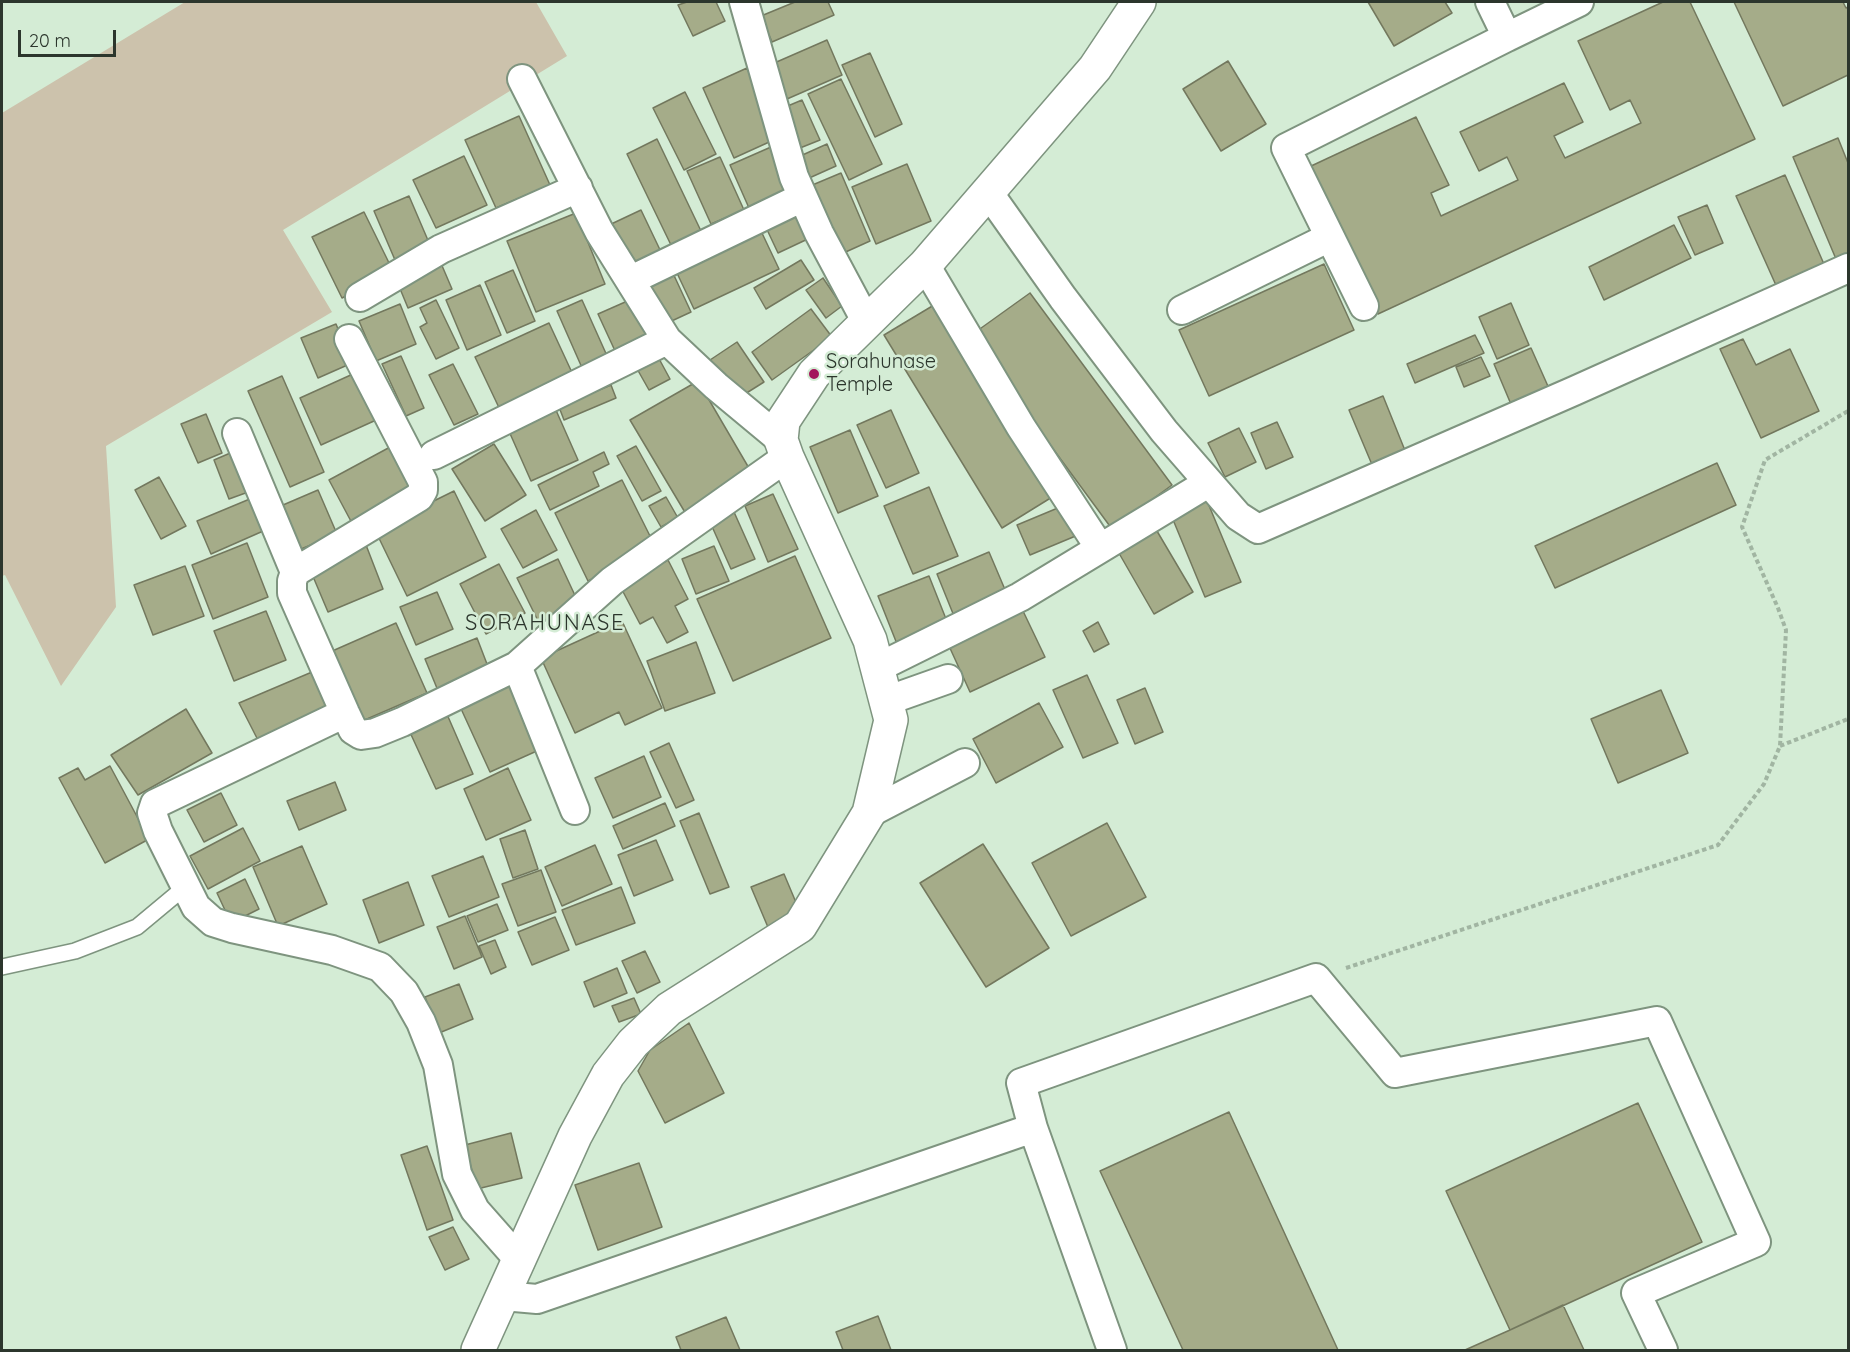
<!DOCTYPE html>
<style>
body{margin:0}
#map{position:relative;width:1850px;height:1352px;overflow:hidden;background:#d4ecd5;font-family:Quicksand,sans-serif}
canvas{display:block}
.frame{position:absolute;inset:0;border:3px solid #2c362d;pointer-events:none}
.scale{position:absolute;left:18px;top:30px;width:98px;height:27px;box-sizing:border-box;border:3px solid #2c362d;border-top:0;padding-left:8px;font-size:18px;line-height:21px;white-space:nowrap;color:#2c362d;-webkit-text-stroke:4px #d4ecd5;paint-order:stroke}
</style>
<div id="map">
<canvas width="1850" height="1352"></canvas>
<div class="frame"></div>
<div class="scale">20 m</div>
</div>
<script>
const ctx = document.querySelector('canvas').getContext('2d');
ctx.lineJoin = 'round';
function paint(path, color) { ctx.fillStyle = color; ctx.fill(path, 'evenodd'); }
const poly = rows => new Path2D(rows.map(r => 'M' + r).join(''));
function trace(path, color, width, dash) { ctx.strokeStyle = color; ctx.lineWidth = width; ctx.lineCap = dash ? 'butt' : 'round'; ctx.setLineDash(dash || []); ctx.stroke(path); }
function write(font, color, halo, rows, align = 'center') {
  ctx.font = font + ' Quicksand,sans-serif'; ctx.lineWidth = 5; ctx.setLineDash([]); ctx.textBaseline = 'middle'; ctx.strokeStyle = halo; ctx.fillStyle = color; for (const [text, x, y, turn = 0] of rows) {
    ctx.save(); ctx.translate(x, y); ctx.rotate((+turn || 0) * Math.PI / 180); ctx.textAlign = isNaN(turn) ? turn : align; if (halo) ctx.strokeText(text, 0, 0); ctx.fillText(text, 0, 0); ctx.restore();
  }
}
paint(poly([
 [185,2,536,2,567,56,283,230,332,312,106,446,116,607,61,686,5,575,2,576,2,113]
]), '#ccc2ac');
const building = poly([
 [687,2,716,2,725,21,693,36,678,5,687,2],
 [795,2,828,2,834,15,772,42,761,16,795,2],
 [1368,2,1445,2,1452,13,1394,46,1368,2],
 [1663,2,1690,2,1755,139,1378,314,1309,167,1416,117,1449,185,1431,193,1441,216,1518,180,1507,157,1479,171,1460,132,1564,83,1583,122,1554,136,1565,158,1641,123,1630,100,1610,110,1578,41,1663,2],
 [1734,2,1843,2,1846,8,1848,7,1848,75,1783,106,1734,2],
 [827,40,842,75,787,99,772,64,827,40],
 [870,53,902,124,875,137,842,65,870,53],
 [1228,61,1266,124,1221,151,1183,89,1228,61],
 [747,68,778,138,734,158,703,88,747,68],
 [841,79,882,164,849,180,808,94,841,79],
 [685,92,716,154,684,170,653,108,685,92],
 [802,100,820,140,800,148,783,108,802,100],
 [519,116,550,185,496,208,465,140,519,116],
 [1838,138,1848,163,1848,253,1836,259,1793,157,1838,138],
 [657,139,701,231,671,245,627,154,657,139],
 [827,144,836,166,807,179,798,157,827,144],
 [771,147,790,190,749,208,730,165,771,147],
 [464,156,487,205,436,228,413,180,464,156],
 [720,157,744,210,711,224,687,171,720,157],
 [907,164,931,221,876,244,852,187,907,164],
 [841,173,870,241,839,255,810,186,841,173],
 [1785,175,1827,271,1779,292,1736,196,1785,175],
 [409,196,430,245,395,260,374,211,409,196],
 [796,203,812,237,778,253,762,219,796,203],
 [1707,205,1723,243,1695,255,1678,217,1707,205],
 [641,210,662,254,628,270,607,226,641,210],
 [364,212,394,273,342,298,312,237,364,212],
 [576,213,605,284,536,312,507,241,576,213],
 [1674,225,1691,258,1604,300,1589,267,1674,225],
 [761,231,779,269,694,309,676,271,761,231],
 [801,260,814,280,766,309,754,288,801,260],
 [440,261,452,289,408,308,396,279,440,261],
 [1324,264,1354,330,1209,396,1179,330,1324,264],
 [671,269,691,312,663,325,643,282,671,269],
 [513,270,535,321,507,333,485,282,513,270],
 [823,278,842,306,826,318,806,290,823,278],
 [480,285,501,335,467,350,446,300,480,285],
 [1030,293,1172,485,1112,529,970,336,1030,293],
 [632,299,650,337,616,353,598,314,632,299],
 [436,300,459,348,436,359,420,327,427,323,420,308,436,300],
 [582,300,608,358,583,370,557,311,582,300],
 [939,302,1057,494,1002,528,884,335,939,302],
 [1511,303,1529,345,1497,359,1479,317,1511,303],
 [400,304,416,344,376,361,359,321,400,304],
 [811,309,832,337,772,380,752,352,811,309],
 [549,323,575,379,502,414,475,357,549,323],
 [336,324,352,363,318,378,301,338,336,324],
 [1475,335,1484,353,1415,383,1407,364,1475,335],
 [1743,339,1756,365,1790,349,1819,411,1761,438,1720,349,1743,339],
 [737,342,764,382,737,399,710,360,737,342],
 [1531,348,1551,393,1513,409,1494,364,1531,348],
 [657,355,670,379,649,390,636,367,657,355],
 [401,356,424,408,406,416,382,364,401,356],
 [1481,357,1490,376,1464,387,1456,367,1481,357],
 [453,364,478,414,454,425,429,375,453,364],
 [364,369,385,416,321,445,300,398,364,369],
 [282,376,324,472,290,487,248,391,282,376],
 [698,381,753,475,686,514,630,420,698,381],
 [611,385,616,398,564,420,559,407,611,385],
 [1383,396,1406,453,1373,467,1349,410,1383,396],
 [555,408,578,460,531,481,508,429,555,408],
 [891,410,919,473,886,488,857,425,891,410],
 [206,414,222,453,198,463,181,424,206,414],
 [1277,422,1293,457,1266,469,1251,433,1277,422],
 [1239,428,1256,462,1225,477,1208,443,1239,428],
 [850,430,878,496,838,513,810,447,850,430],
 [494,444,526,495,485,521,452,469,494,444],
 [392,446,416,491,353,525,329,480,392,446],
 [636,446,661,491,642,501,617,456,636,446],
 [235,451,251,491,229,499,214,460,235,451],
 [604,452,609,464,593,472,599,486,550,510,538,485,604,452],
 [1717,463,1736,505,1555,588,1535,546,1717,463],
 [159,477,186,526,161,539,135,490,159,477],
 [622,480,656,548,588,581,555,513,622,480],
 [929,487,958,556,913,574,884,506,929,487],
 [318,490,337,534,294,552,276,508,318,490],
 [454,491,486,557,407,596,375,530,454,491],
 [773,494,798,549,768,562,745,506,773,494],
 [257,496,270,528,211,554,197,521,257,496],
 [1205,496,1241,582,1205,597,1169,510,1205,496],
 [666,497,678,518,661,527,649,506,666,497],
 [1065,505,1078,535,1030,555,1017,525,1065,505],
 [536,510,557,550,523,568,501,529,536,510],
 [734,512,755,559,731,569,710,522,734,512],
 [1154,526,1193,592,1154,614,1116,548,1154,526],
 [247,543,268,597,213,619,192,565,247,543],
 [366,545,383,589,328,612,309,567,366,545],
 [714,546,729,581,696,594,682,559,714,546],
 [989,552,1009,599,956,621,937,574,989,552],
 [795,556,831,638,733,681,697,599,795,556],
 [558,559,579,604,539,623,517,578,558,559],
 [668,560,688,599,675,606,688,632,667,643,653,617,640,624,620,586,668,560],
 [499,564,525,613,486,634,460,584,499,564],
 [185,566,204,616,153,635,134,585,185,566],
 [929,576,950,629,899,649,878,596,929,576],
 [437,592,453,629,416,645,400,607,437,592],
 [266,611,286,660,234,681,214,631,266,611],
 [1023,611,1045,657,970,692,949,646,1023,611],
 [622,621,662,708,625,725,619,712,575,733,541,658,622,621],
 [1098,622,1109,644,1094,652,1083,631,1098,622],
 [396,623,427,693,360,722,330,652,396,623],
 [477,638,492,677,441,698,425,659,477,638],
 [696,642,715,693,665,711,647,661,696,642],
 [312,672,332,716,262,748,239,703,312,672],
 [1087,675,1118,743,1083,758,1053,690,1087,675],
 [507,677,539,750,490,772,457,700,507,677],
 [1145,688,1163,732,1135,744,1117,700,1145,688],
 [1661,690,1688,753,1618,783,1591,719,1661,690],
 [1039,703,1063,747,996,783,973,739,1039,703],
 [186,709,212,753,138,795,111,755,186,709],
 [446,712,473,774,436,789,408,728,446,712],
 [669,743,694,800,676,808,650,752,669,743],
 [644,756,661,797,613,818,595,778,644,756],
 [110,766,149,839,105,863,59,778,78,768,85,780,110,766],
 [508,768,531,820,486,840,464,789,508,768],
 [335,782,346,810,299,830,287,801,335,782],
 [221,793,237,825,204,842,187,810,221,793],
 [665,803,675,826,623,849,613,826,665,803],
 [699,813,729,887,710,894,680,821,699,813],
 [1107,823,1146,897,1071,936,1032,863,1107,823],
 [243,828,260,861,208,889,190,856,243,828],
 [525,830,538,869,513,878,500,839,525,830],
 [656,840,673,880,634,896,618,855,656,840],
 [983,844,1049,948,986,987,920,883,983,844],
 [595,845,612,884,562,906,545,867,595,845],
 [302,846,327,904,278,926,253,867,302,846],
 [483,856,499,897,449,917,432,876,483,856],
 [541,870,556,912,518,926,502,884,541,870],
 [784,874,803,919,770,932,751,887,784,874],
 [245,879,259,909,231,923,217,893,245,879],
 [408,882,424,925,379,943,363,900,408,882],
 [621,887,635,923,576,945,562,910,621,887],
 [497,904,508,930,478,942,467,916,497,904],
 [465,916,482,957,454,969,437,927,465,916],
 [555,917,569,950,532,965,518,932,555,917],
 [495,940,506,967,491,974,479,946,495,940],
 [645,951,660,982,637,993,622,961,645,951],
 [617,968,627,993,594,1007,584,982,617,968],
 [459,984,473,1019,439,1033,425,997,459,984],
 [634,998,641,1014,619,1022,612,1006,634,998],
 [689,1023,724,1093,665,1123,638,1071,650,1050,689,1023],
 [1638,1103,1702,1242,1510,1330,1446,1191,1638,1103],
 [1229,1112,1338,1350,1183,1350,1100,1171,1229,1112],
 [511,1133,522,1178,477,1189,465,1145,511,1133],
 [427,1146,453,1220,427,1230,401,1155,427,1146],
 [639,1163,662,1227,598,1250,575,1185,639,1163],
 [453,1227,469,1259,445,1270,429,1237,453,1227],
 [1563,1305,1584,1350,1465,1350,1510,1330,1563,1305],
 [878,1316,891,1350,843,1350,836,1332,878,1316],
 [726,1317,740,1350,681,1350,676,1337,726,1317]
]);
paint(building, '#a5ac89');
trace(building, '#73785e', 1.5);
const lane = poly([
 [2,967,75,951,137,927,185,887]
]);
const street = poly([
 [744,2,794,177,819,233,866,321],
 [1507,37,1579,2],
 [522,79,599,231,667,340,716,386,781,440],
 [988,192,1063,298,1164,431,1238,516,1258,529,1574,391,1848,268],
 [925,265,1021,427,1100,548],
 [631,280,803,197],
 [360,297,441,249,578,188],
 [1364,306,1286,148,1507,37,1490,2],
 [1182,310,1330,237],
 [349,339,423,482,423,490,419,497,295,572,292,581,292,593,345,713,353,730,361,735,375,733,402,722,517,666,612,581,787,457],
 [237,433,295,572],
 [434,455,667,340],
 [517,666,575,810],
 [877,668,1020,597,1208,483],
 [886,701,948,679],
 [345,713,155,804,152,813,158,831,196,907,213,922,232,928,332,950,380,967,404,992,421,1022,438,1065,457,1174,475,1210,520,1261],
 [869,813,965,763],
 [503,1296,537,1299,1033,1128],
 [1112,1350,1033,1128,1021,1083,1316,978,1395,1073,1657,1021,1756,1242,1636,1293,1663,1350]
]);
const secondary = poly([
 [478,1350,575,1136,608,1075,633,1043,669,1009,800,926,869,813,891,720,870,640,787,457,781,440,783,421,814,374,925,265,1095,68,1139,2]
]);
trace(lane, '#7e947f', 18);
trace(street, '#7e947f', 32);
trace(secondary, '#7e947f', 36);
trace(poly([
 [1780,746,1848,719],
 [1346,968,1718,845,1764,784,1780,746,1786,630,1778,608,1742,527,1765,460,1848,411]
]), '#a1b5a2', 4, [4.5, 3]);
trace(lane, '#fff', 15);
trace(street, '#fff', 28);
trace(secondary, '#fff', 33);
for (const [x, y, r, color] of [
 [814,374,6,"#a3155b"]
]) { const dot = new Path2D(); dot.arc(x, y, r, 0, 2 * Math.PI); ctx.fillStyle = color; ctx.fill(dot); trace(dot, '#d4ecd5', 2); }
write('20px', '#2c362d', '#d4ecd5', [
 ["Sorahunase",826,362],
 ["Temple",826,385]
], 'left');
ctx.letterSpacing = '1.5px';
write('22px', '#2c362d', '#d4ecd5', [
 ["SORAHUNASE",545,623]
]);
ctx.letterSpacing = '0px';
</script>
